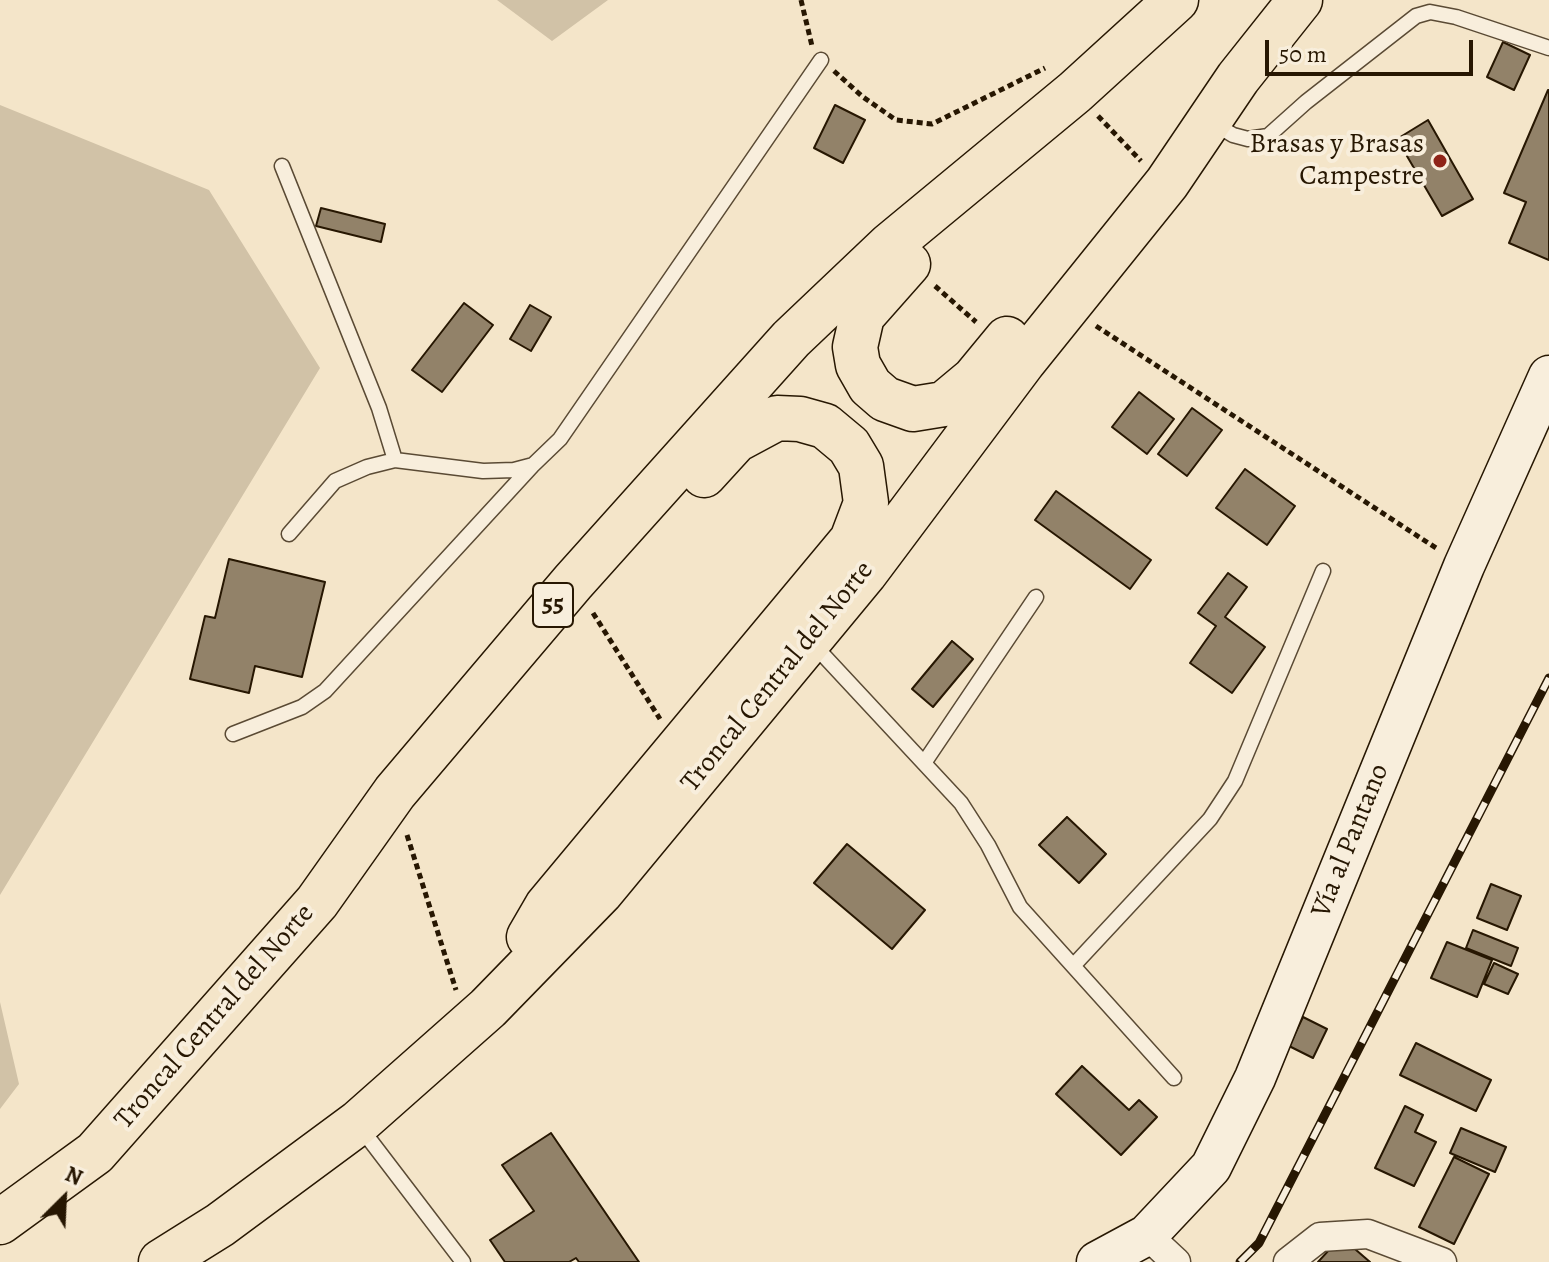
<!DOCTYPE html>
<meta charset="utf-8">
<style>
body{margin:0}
#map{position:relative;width:1549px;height:1262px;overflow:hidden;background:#f4e5c9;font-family:Alegreya,serif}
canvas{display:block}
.north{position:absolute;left:24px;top:1158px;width:80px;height:80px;-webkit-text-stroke:6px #f8eedc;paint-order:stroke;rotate:24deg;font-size:22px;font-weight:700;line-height:32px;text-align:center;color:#271702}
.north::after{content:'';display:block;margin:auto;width:28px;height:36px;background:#271702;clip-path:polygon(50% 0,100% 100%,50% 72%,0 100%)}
.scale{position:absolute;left:1265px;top:40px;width:208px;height:36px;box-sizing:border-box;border:4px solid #271702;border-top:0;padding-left:10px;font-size:24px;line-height:28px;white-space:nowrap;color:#271702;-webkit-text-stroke:6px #f8eedc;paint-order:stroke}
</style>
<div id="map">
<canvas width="1549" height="1262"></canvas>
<div class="north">N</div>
<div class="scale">50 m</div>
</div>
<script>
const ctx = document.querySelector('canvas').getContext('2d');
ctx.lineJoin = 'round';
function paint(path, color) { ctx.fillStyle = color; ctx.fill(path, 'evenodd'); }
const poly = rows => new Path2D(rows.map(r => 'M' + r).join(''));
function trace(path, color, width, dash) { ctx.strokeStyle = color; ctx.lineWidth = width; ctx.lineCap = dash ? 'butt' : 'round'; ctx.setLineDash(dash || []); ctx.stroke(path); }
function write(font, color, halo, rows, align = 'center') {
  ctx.font = font + ' Alegreya,serif'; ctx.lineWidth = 8; ctx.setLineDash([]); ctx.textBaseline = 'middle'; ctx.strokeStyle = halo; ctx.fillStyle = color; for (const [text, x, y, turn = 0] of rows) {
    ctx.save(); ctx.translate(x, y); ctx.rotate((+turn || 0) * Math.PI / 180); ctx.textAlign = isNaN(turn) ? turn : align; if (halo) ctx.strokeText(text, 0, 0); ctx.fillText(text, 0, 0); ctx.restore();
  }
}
paint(poly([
 [497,0,608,0,552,41],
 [0,105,209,190,320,368,0,895],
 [0,1002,19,1084,0,1109]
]), '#d1c2a7');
const building = poly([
 [1503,42,1530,55,1514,90,1487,77,1503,42],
 [1548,90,1549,90,1549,260,1509,243,1526,202,1504,193,1548,90],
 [835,105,865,120,843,163,814,148,835,105],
 [1428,120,1473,199,1442,216,1397,139,1428,120],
 [321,208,385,224,381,242,316,226,321,208],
 [464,303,493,325,442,392,412,370,464,303],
 [530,305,551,317,531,351,510,339,530,305],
 [1139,392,1174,419,1147,454,1112,427,1139,392],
 [1192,408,1222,430,1187,476,1158,454,1192,408],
 [1245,469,1295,506,1267,545,1216,508,1245,469],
 [1056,491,1151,560,1130,589,1035,520,1056,491],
 [229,559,325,582,302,677,255,666,249,693,190,679,205,616,215,618,229,559],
 [1228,573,1247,587,1225,617,1265,647,1232,693,1190,663,1216,626,1198,613,1228,573],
 [952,641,973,659,933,707,912,689,952,641],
 [1067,817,1106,854,1079,883,1039,845,1067,817],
 [847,844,925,910,892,949,814,883,847,844],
 [1491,884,1521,896,1507,930,1477,918,1491,884],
 [1473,930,1518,948,1511,966,1466,948,1473,930],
 [1447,942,1492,960,1477,997,1431,978,1447,942],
 [1494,963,1518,974,1508,994,1484,984,1494,963],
 [1303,1017,1327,1029,1313,1058,1289,1046,1303,1017],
 [1416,1043,1491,1080,1476,1111,1400,1075,1416,1043],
 [1082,1066,1129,1110,1139,1100,1157,1117,1121,1155,1056,1094,1082,1066],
 [1405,1106,1423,1115,1415,1132,1436,1142,1414,1186,1375,1168,1405,1106],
 [1461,1128,1506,1147,1495,1172,1450,1153,1461,1128],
 [551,1133,639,1262,579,1262,576,1258,569,1262,505,1262,490,1240,534,1211,502,1165,551,1133],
 [1454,1157,1489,1174,1454,1244,1419,1227,1454,1157],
 [1341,1237,1370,1262,1318,1262,1341,1237]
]);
paint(building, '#928269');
trace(building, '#271702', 2);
const service = poly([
 [1213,123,1233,135,1248,139,1268,136,1306,102,1416,16,1430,12,1456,17,1549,48],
 [282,166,379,408,395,460],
 [289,534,335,481,367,467,395,460,483,471,514,470,533,465,560,439,821,60],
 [813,644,961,803,988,845,1020,907,1174,1078],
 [233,734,302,707,325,691,532,466],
 [924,763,1036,597],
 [1073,966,1210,819,1235,781,1323,571],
 [360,1127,463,1262]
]);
const minor = poly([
 [1147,1235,1176,1262],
 [1288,1262,1320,1237,1368,1234,1442,1262]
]);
const secondary = poly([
 [1097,1262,1147,1235,1211,1167,1255,1078,1464,566,1549,376]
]);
const trunk = poly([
 [908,264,862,316,855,347,858,365,870,386,885,399,913,409,944,404,974,379,1007,339],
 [529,937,547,906,852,540,866,503,861,466,849,446,825,426,800,419,777,418,736,440,704,475],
 [0,1222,95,1153,317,902,395,792,573,582,791,339,890,245,1075,92,1176,0],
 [161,1262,220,1225,358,1123,488,1008,601,892,865,573,1023,362,1167,183,1238,78,1300,0]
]);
trace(service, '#5a4a34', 17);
trace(minor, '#5a4a34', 31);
trace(secondary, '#271702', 43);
trace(trunk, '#271702', 47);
trace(poly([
 [801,0,812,46],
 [834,71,863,97,896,120,932,124,1045,68],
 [1098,116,1141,161],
 [935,286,976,322],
 [1096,326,1436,548],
 [593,613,660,719],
 [407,835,456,990]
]), '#271702', 5, [6, 4]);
trace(service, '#f8eedc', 14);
trace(minor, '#f8eedc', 28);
trace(secondary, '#f8eedc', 40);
trace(trunk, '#f4e5c9', 44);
const rail = poly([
 [1240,1262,1259,1243,1549,678]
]);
trace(rail, '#271702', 9);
trace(rail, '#f8eedc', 6, [18]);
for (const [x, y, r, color] of [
 [1440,161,8,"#8f2418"]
]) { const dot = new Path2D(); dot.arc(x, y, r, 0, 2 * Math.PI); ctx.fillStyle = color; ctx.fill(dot); trace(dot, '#f8eedc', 3); }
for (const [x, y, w] of [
 [553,605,40]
]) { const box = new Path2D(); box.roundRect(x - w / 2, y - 22, w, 44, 6); ctx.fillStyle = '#f8eedc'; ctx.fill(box); trace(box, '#271702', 2); }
write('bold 26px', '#271702', null, [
 ["55",553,605]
]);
write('28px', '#271702', '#f8eedc', [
 ["Brasas y Brasas",1424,145],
 ["Campestre",1424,177]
], 'right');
write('28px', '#271702', '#f8eedc', [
 ["Troncal Central del Norte",778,677,-51],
 ["Vía al Pantano",1351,841,-68],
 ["Troncal Central del Norte",215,1017,-49]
]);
</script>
